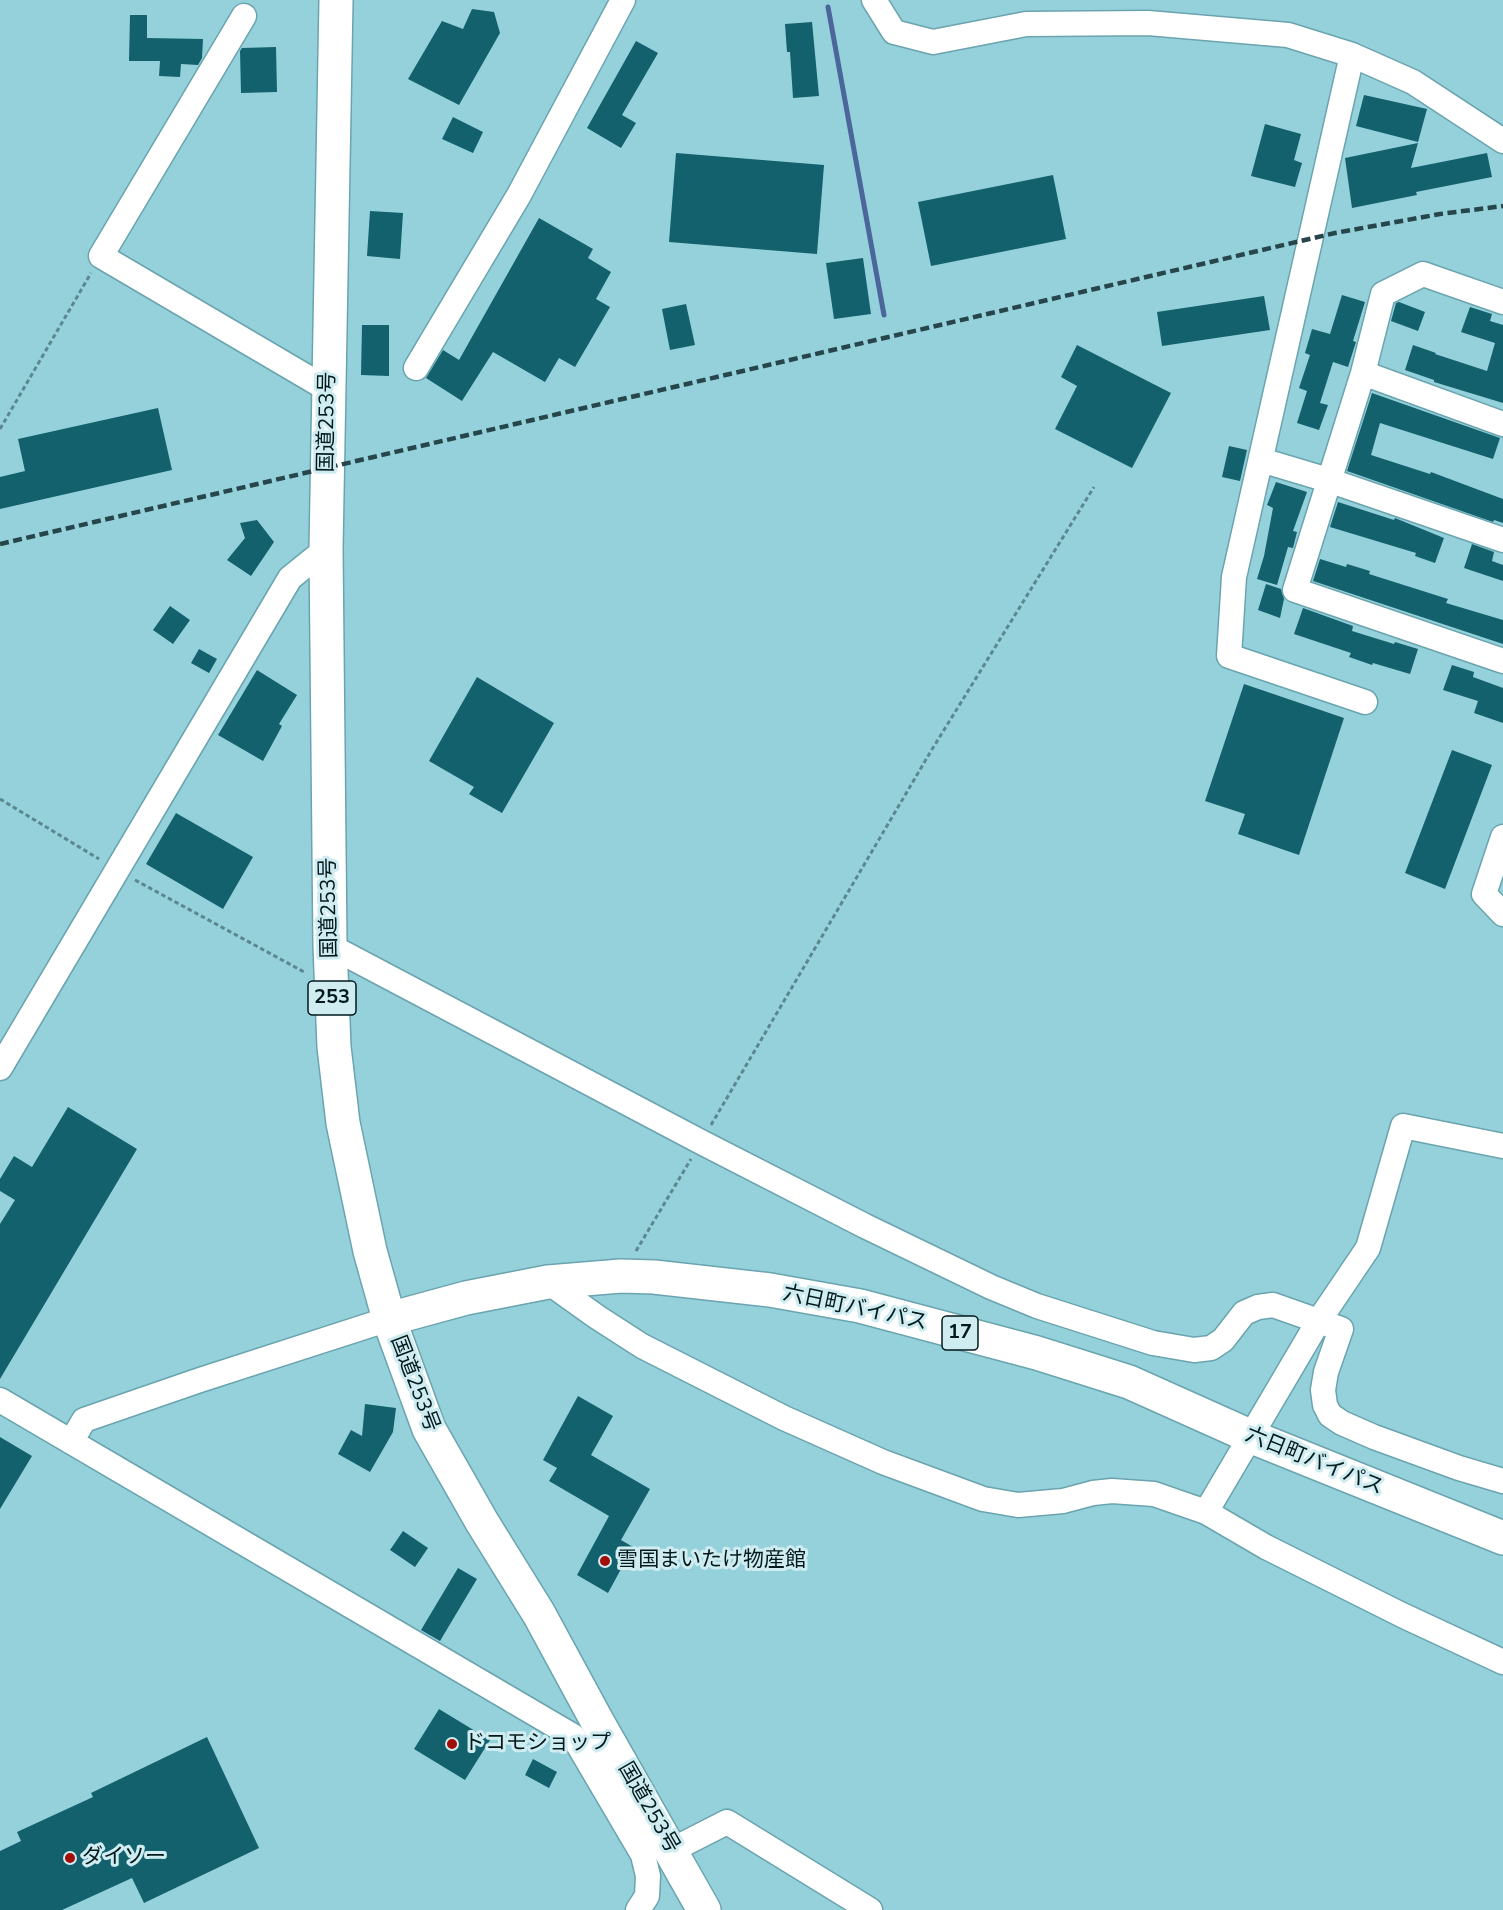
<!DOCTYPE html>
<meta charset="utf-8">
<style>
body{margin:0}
canvas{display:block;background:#95d1db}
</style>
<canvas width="1503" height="1910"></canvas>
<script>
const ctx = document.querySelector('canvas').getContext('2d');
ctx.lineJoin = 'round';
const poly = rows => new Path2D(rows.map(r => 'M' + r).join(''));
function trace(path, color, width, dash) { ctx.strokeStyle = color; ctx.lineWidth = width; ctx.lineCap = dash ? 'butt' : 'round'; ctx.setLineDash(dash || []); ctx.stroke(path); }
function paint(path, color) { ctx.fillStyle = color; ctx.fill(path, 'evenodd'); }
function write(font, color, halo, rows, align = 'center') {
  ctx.font = font + ' "Nunito Sans","Noto Sans JP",sans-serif'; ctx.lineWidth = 6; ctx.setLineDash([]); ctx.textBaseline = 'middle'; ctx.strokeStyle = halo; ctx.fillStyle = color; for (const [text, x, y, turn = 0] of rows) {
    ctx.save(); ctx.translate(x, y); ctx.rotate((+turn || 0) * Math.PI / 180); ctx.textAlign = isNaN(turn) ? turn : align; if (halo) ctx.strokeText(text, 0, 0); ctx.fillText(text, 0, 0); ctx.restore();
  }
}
trace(poly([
 [828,7,884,315]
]), '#4c659b', 5);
paint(poly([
 [472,9,494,12,500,33,459,105,408,79,442,21,463,29],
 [130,15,147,15,147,38,203,39,202,58,198,65,181,64,180,77,159,76,160,61,129,61],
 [812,22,819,96,793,98,790,52,787,52,785,24],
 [636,41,658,53,622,115,636,123,621,148,587,128],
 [276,47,277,92,241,93,240,51,242,48],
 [1364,95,1427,109,1418,142,1356,126],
 [453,117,483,132,473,153,442,139],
 [1265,124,1301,134,1294,160,1302,163,1295,187,1251,176],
 [1418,143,1411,168,1487,153,1492,177,1416,192,1417,195,1352,208,1345,158],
 [676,153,824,165,817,254,669,242],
 [1053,175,1066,239,931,266,918,202],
 [370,211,403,213,400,259,367,256],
 [539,218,593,249,588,258,611,272,596,299,610,307,575,367,559,358,545,382,493,352,462,401,426,378,443,350,459,360],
 [863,258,871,314,834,319,826,263],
 [1342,295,1365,302,1353,341,1356,342,1348,367,1333,362,1320,403,1328,405,1319,430,1297,423,1307,391,1299,388,1310,355,1305,353,1312,329,1330,334],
 [1264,296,1270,330,1162,346,1157,312],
 [1399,302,1425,312,1418,331,1391,321,1396,303],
 [686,304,695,345,670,350,662,309],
 [1470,307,1492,314,1490,321,1503,325,1503,403,1434,382,1434,380,1405,370,1413,345,1436,353,1435,354,1487,371,1495,343,1461,332],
 [362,325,389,325,389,376,361,375],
 [1077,345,1171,393,1132,468,1055,429,1077,386,1061,377],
 [1372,393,1500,438,1493,459,1380,423,1371,455,1430,474,1431,472,1503,499,1503,523,1494,520,1493,522,1347,471],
 [158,408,172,470,0,509,0,477,25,471,18,439],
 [1229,446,1247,450,1240,481,1222,477],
 [1276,482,1307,492,1293,531,1297,532,1293,548,1288,547,1277,585,1257,579,1264,556,1273,508,1267,505],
 [1338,502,1394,520,1395,518,1444,538,1435,563,1415,556,1416,553,1330,527],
 [257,520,274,542,251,576,227,560,245,538,240,523],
 [1472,544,1494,552,1492,561,1503,565,1503,581,1464,568],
 [1320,559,1346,567,1347,564,1370,571,1369,574,1448,599,1446,603,1503,620,1503,644,1313,581],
 [1266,584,1281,589,1284,599,1280,618,1258,610],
 [170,606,190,620,173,644,153,630],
 [1303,608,1353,626,1352,631,1394,644,1395,642,1418,649,1410,674,1373,663,1372,665,1349,657,1351,653,1294,634],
 [199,649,217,659,209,673,191,663],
 [1452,665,1474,672,1473,677,1503,688,1503,723,1474,713,1478,701,1443,690],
 [257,670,297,695,279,724,282,726,263,761,218,735],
 [477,677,554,723,502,813,469,794,474,787,429,761],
 [1244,684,1344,718,1299,855,1238,834,1245,814,1205,801],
 [1452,750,1492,765,1445,889,1405,873],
 [176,813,253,857,223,909,146,864],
 [68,1107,137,1149,0,1379,0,1224,15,1200,0,1191,0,1179,14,1156,32,1167],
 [578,1396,613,1416,591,1455,650,1489,621,1540,633,1547,608,1593,577,1575,609,1516,549,1481,557,1468,543,1460],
 [365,1404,396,1408,393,1432,370,1472,338,1454,351,1430,362,1436],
 [0,1437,32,1456,0,1509],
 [403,1531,428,1548,415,1567,390,1550],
 [458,1568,477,1579,440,1641,421,1630],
 [439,1709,490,1740,465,1780,414,1749],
 [207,1737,259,1848,144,1903,132,1878,62,1910,0,1910,0,1851,21,1841,17,1832,93,1797,91,1793],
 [533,1759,557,1772,549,1788,525,1775]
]), '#12616c');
const minor = poly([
 [874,0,894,32,933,42,1026,24,1148,23,1288,35,1352,55,1413,82,1503,141],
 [244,16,101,256,329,390],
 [1352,55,1234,577,1229,656,1365,702],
 [416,368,519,195,623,0],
 [1363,373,1383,294,1423,274,1503,302],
 [1503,424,1363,373,1295,590,1503,661],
 [1261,460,1328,480,1503,540],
 [1503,837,1484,894,1503,914],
 [330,946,701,1142,865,1226,991,1287,1037,1306,1153,1343,1194,1350,1211,1348,1223,1340,1244,1313,1258,1307,1273,1305,1341,1329,1326,1372,1323,1390,1325,1405,1330,1415,1342,1423,1374,1437,1459,1468,1503,1481],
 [0,1068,290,578,326,549],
 [548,1282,597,1317,642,1346,784,1418,883,1462,983,1499,1018,1505,1063,1501,1093,1493,1112,1491,1154,1494,1206,1512,1266,1547,1402,1615,1503,1662],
 [0,1400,573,1736,643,1855,648,1876,647,1896,638,1910],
 [71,1442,84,1420,200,1380,389,1319],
 [1206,1512,1318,1322,1368,1248,1403,1126,1503,1146],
 [672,1850,727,1822,870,1910]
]);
const highway = poly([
 [336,0,326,549,330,946,334,1047,343,1123,370,1251,389,1319,429,1429,482,1522,539,1614,597,1721,704,1910],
 [389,1319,466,1298,548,1282,621,1276,654,1277,770,1290,860,1306,1037,1353,1129,1382,1252,1437,1503,1538]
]);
trace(minor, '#6aa4ae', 27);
trace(highway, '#6aa4ae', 36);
trace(poly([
 [0,429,91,273],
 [0,799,99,859],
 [135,880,306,973],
 [711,1125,931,751,1094,487],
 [636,1251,691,1159]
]), '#5b888f', 3, [4.5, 3]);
trace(minor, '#fff', 24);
trace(highway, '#fff', 33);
trace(poly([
 [0,544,1335,233,1440,214,1503,206]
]), '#26464b', 4.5, [9, 4.5]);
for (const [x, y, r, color] of [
 [605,1561,6,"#a30d07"],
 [452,1744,6,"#a30d07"],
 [70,1858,6,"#a30d07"]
]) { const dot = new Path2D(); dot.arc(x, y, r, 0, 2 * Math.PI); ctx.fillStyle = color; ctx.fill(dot); trace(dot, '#cfecf1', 2); }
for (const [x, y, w] of [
 [332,998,48],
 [960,1333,36]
]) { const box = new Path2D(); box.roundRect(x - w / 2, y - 17, w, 34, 4.5); ctx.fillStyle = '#cfecf1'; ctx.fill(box); trace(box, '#02191c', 1.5); }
write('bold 20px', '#02191c', null, [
 ["253",332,998],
 ["17",960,1333]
]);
write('21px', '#02191c', '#cfecf1', [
 ["国道253号",328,422,-89],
 ["国道253号",330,908,-91],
 ["六日町バイパス",855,1309,12],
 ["国道253号",414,1384,69],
 ["六日町バイパス",1314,1462,22],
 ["国道253号",648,1808,60]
]);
write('21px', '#02191c', '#cfecf1', [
 ["雪国まいたけ物産館",617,1561],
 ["ドコモショップ",464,1744],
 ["ダイソー",82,1858]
], 'left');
</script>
